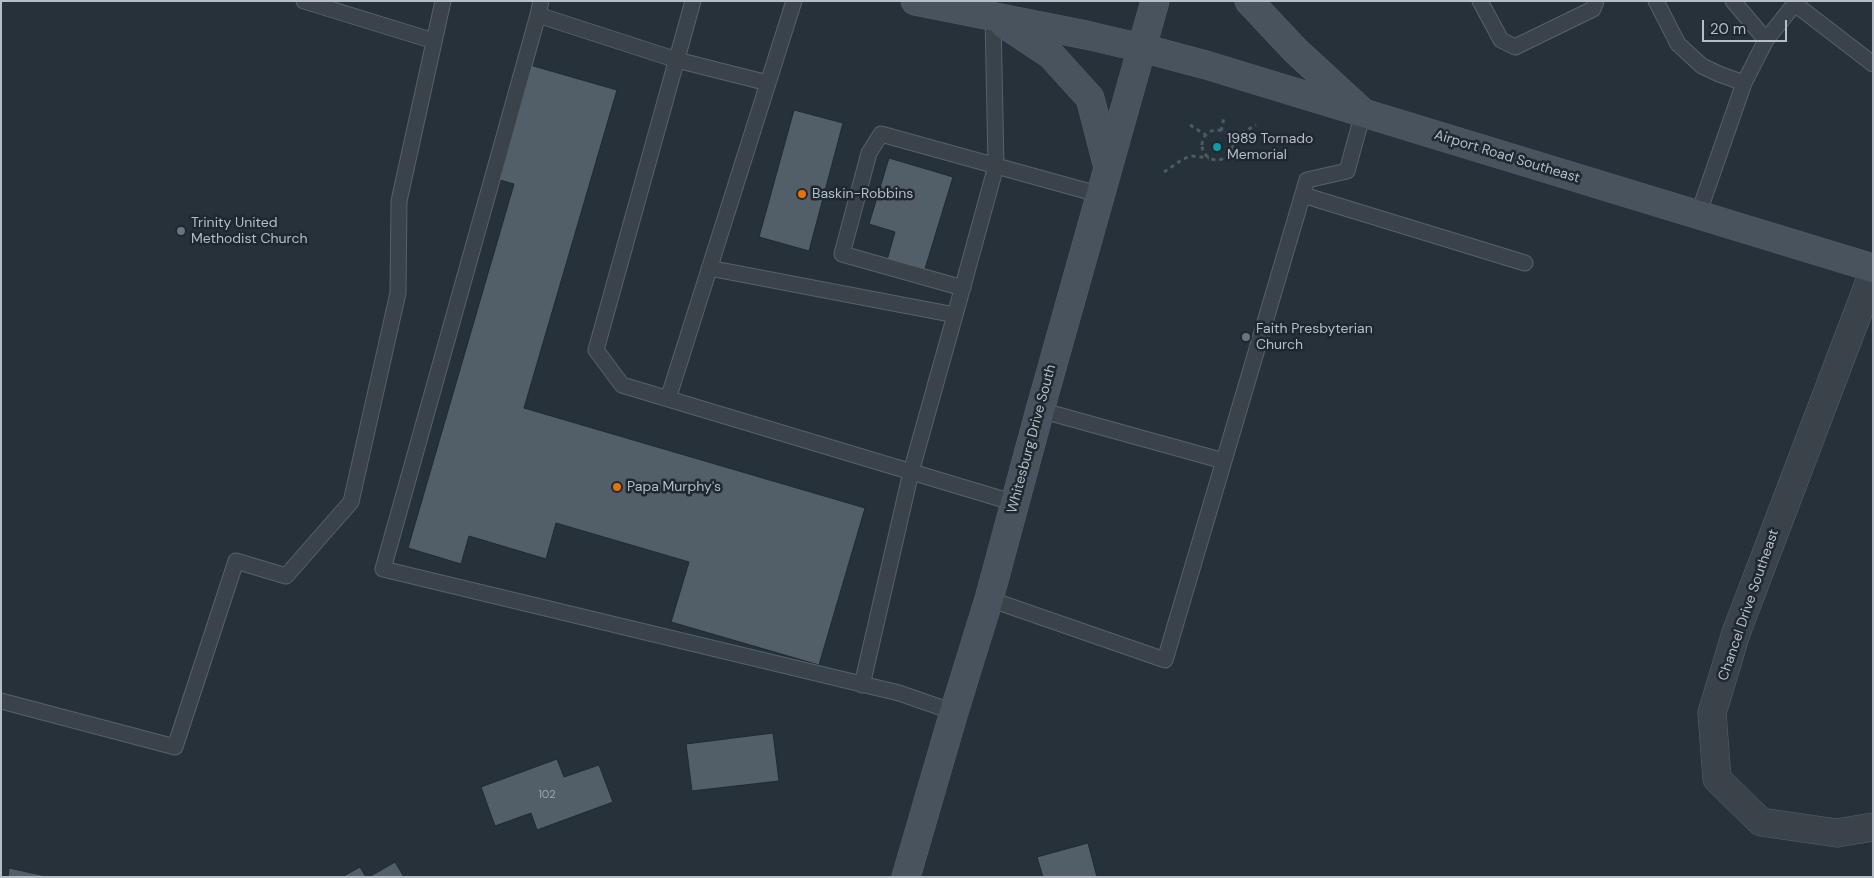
<!DOCTYPE html>
<style>
body{margin:0}
#map{position:relative;width:1874px;height:878px;overflow:hidden;background:#26313a;font-family:"DM Sans",sans-serif}
canvas{display:block}
.frame{position:absolute;inset:0;border:2px solid #b5bec6;pointer-events:none}
.scale{position:absolute;left:1702px;top:20px;width:85px;height:22px;box-sizing:border-box;border:2px solid #b5bec6;border-top:0;padding-left:6px;font-size:15px;line-height:18px;white-space:nowrap;color:#b5bec6;-webkit-text-stroke:4px #1f282f;paint-order:stroke}
</style>
<div id="map">
<canvas width="1874" height="878"></canvas>
<div class="frame"></div>
<div class="scale">20 m</div>
</div>
<script>
const ctx = document.querySelector('canvas').getContext('2d');
ctx.lineJoin = 'round';
function paint(path, color) { ctx.fillStyle = color; ctx.fill(path, 'evenodd'); }
const poly = rows => new Path2D(rows.map(r => 'M' + r).join(''));
function trace(path, color, width, dash) { ctx.strokeStyle = color; ctx.lineWidth = width; ctx.lineCap = dash ? 'butt' : 'round'; ctx.setLineDash(dash || []); ctx.stroke(path); }
function write(font, color, halo, rows, align = 'center') {
  ctx.font = font + ' "DM Sans",sans-serif'; ctx.lineWidth = 5; ctx.setLineDash([]); ctx.textBaseline = 'middle'; ctx.strokeStyle = halo; ctx.fillStyle = color; for (const [text, x, y, turn = 0] of rows) {
    ctx.save(); ctx.translate(x, y); ctx.rotate((+turn || 0) * Math.PI / 180); ctx.textAlign = isNaN(turn) ? turn : align; if (halo) ctx.strokeText(text, 0, 0); ctx.fillText(text, 0, 0); ctx.restore();
  }
}
const building = poly([
 [530,65,617,90,524,408,865,508,819,665,671,622,689,562,556,523,546,559,469,536,461,564,408,548,514,184,496,179,530,65],
 [794,110,843,123,809,251,759,237,794,110],
 [889,158,953,177,924,272,887,260,895,232,869,224,889,158],
 [773,733,779,781,692,791,686,744,773,733],
 [557,759,564,777,599,765,613,802,537,830,531,813,495,826,481,787,557,759],
 [1088,843,1097,877,1043,877,1037,857,1088,843],
 [395,862,404,877,369,877,395,862],
 [360,867,366,877,342,877,360,867],
 [9,868,46,876,45,877,1,877,1,875,8,877,9,868]
]);
paint(building, '#525e68');
trace(building, '#212a31', 1);
const lane = poly([
 [304,1,434,41],
 [541,1,538,15,383,569,899,693,954,712],
 [693,1,596,350,622,385,1015,503],
 [1480,1,1501,40,1515,47,1593,9,1596,1],
 [1656,1,1678,44,1702,66,1719,74,1744,83],
 [1733,1,1766,40],
 [1795,4,1873,64],
 [538,15,677,60,768,83],
 [1303,195,1525,263],
 [1698,215,1744,83,1766,40,1797,1],
 [709,268,955,315,911,472,862,685],
 [963,288,842,254,869,153,881,134,1101,195],
 [955,315,996,166,993,17],
 [668,399,794,1],
 [1040,410,1224,461],
 [989,599,1165,660,1307,180,1347,171,1363,113],
 [1,701,175,747,236,561,286,576,351,502,398,293,399,201,443,1]
]);
const street = poly([
 [1873,273,1736,633,1712,713,1717,779,1761,822,1837,833,1873,827]
]);
const secondary = poly([
 [915,1,1086,35,1142,48,1206,65,1873,268],
 [1249,1,1296,51,1359,109],
 [1004,24,1051,55,1090,98,1107,164],
 [906,877,954,712,989,599,1040,410,1155,1]
]);
trace(lane, '#586168', 17);
trace(street, '#586168', 29);
trace(secondary, '#586168', 29);
trace(poly([
 [1190,125,1206,135],
 '1202 145a15 15 0 1 1 30 0a15 15 0 1 1-30 0Z',
 [1221,131,1224,118],
 [1232,146,1240,134,1256,125],
 [1164,172,1183,159,1192,156,1209,158]
]), '#4a5c5b', 3, [4, 4]);
trace(lane, '#3a434a', 15);
trace(street, '#3a434a', 28);
trace(secondary, '#48535d', 28);
for (const [x, y, r, color] of [
 [1217,147,5,"#0f9aa8"],
 [802,194,5,"#e8710a"],
 [181,231,5,"#6b7280"],
 [1246,337,5,"#6b7280"],
 [617,487,5,"#e8710a"]
]) { const dot = new Path2D(); dot.arc(x, y, r, 0, 2 * Math.PI); ctx.fillStyle = color; ctx.fill(dot); trace(dot, '#1f282f', 2); }
write('11px', '#9ca6ae', null, [
 ["102",547,795]
]);
write('14px', '#b5bec6', '#1f282f', [
 ["1989 Tornado",1227,139],
 ["Memorial",1227,155],
 ["Baskin-Robbins",812,194],
 ["Trinity United",191,223],
 ["Methodist Church",191,239],
 ["Faith Presbyterian",1256,329],
 ["Church",1256,345],
 ["Papa Murphy's",627,487]
], 'left');
write('14px', '#b5bec6', '#1f282f', [
 ["Airport Road Southeast",1507,157,17],
 ["Whitesburg Drive South",1032,439,-75],
 ["Chancel Drive Southeast",1749,605,-71]
]);
</script>
